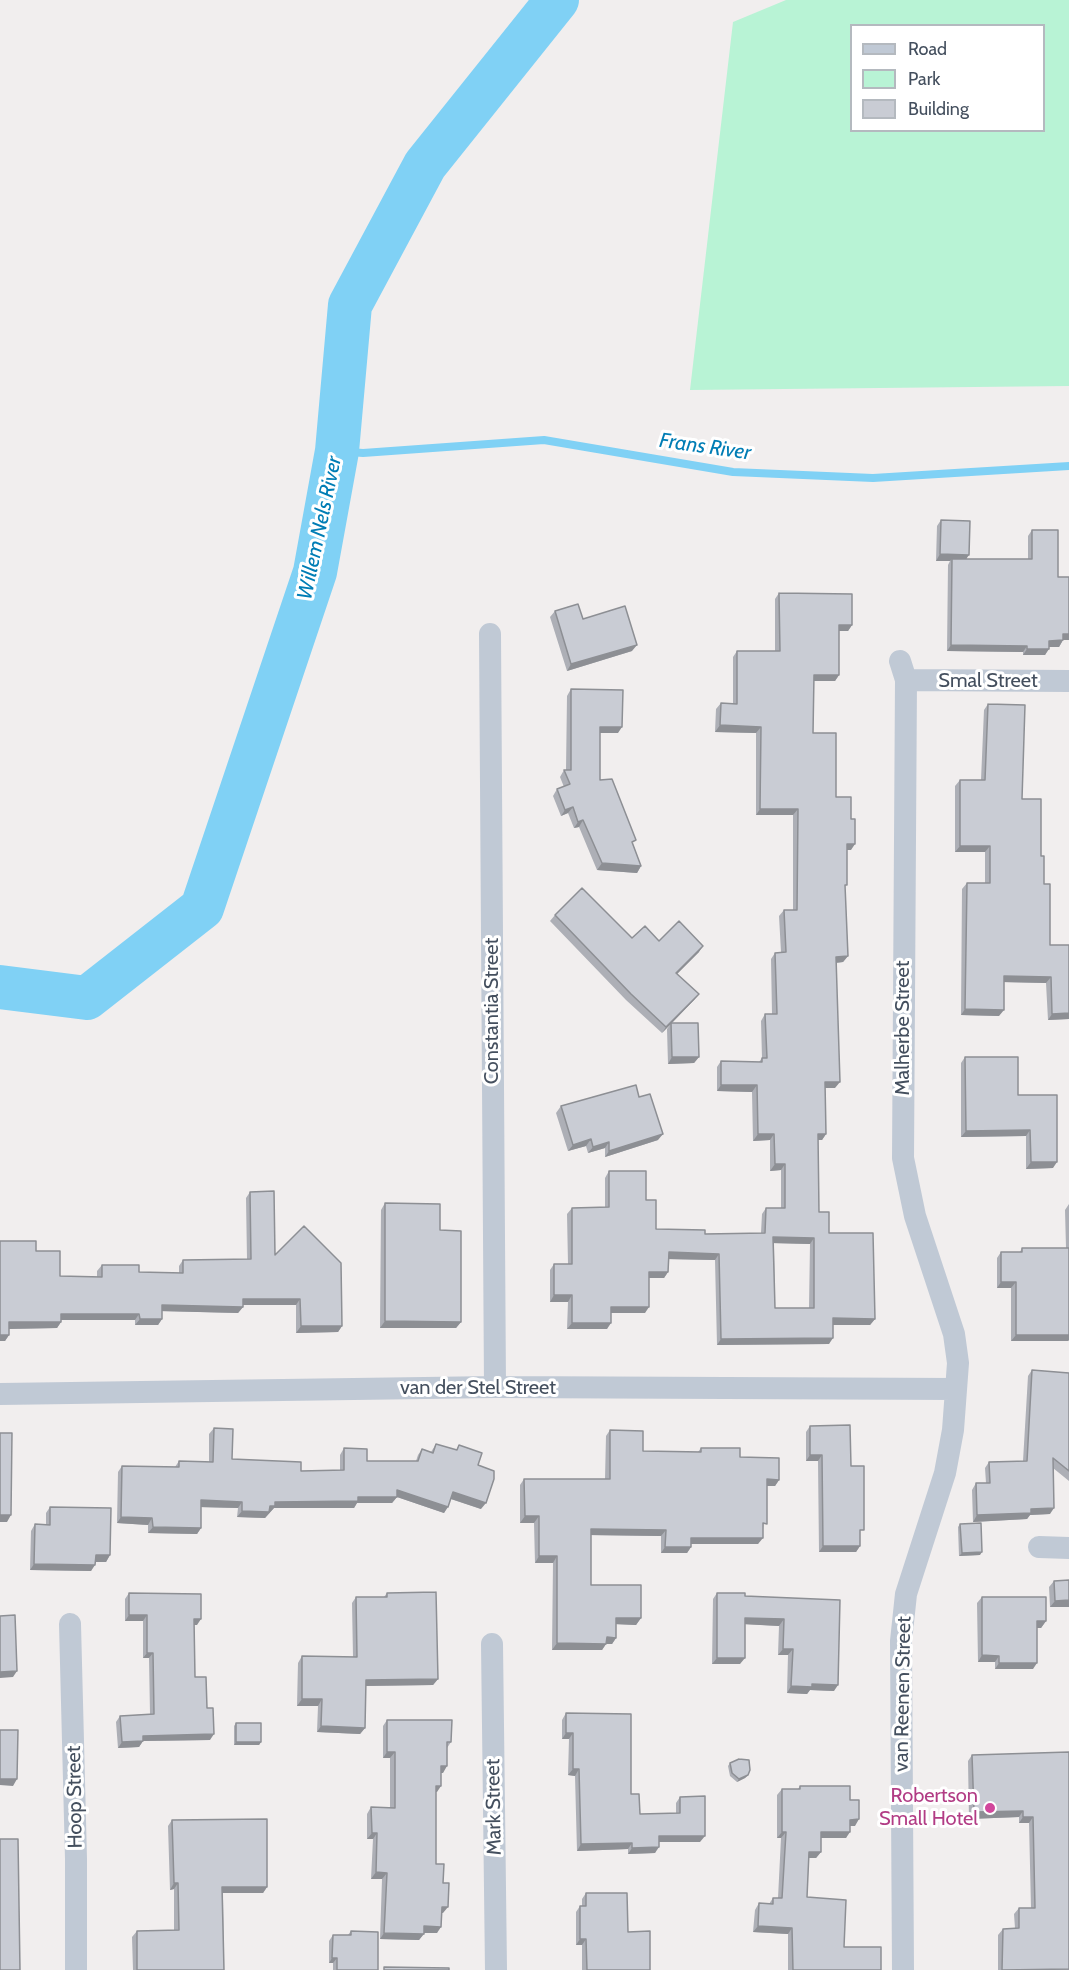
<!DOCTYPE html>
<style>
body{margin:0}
#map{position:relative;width:1069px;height:1970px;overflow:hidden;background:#f1eeee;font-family:Cabin,sans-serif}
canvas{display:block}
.legend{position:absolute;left:850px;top:24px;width:195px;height:108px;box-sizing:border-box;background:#fff;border:2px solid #b4b9bf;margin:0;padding:8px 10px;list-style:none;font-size:18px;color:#444f5e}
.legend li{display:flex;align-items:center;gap:12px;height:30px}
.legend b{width:30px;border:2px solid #b4b9bf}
</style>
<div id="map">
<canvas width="1069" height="1970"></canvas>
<ul class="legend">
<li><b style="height:8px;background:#c0c9d5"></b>Road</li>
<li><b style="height:16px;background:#b8f3d5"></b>Park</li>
<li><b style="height:16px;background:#c9ccd4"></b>Building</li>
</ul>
</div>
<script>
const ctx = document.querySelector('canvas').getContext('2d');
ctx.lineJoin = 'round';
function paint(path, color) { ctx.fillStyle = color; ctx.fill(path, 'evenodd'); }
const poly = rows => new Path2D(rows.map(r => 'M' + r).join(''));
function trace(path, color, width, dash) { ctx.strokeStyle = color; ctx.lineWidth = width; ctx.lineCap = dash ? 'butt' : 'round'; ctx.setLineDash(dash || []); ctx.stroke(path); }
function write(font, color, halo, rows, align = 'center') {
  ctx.font = font + ' Cabin,sans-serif'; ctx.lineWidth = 6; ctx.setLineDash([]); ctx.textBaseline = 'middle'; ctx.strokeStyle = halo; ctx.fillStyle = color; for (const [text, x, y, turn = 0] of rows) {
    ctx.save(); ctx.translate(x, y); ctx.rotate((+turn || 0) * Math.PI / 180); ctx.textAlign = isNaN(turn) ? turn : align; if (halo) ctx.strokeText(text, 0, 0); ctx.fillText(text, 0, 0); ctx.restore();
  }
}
paint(poly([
 [786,0,1069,0,1069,386,690,390,733,22],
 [852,26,1044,26,1044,130,852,130]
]), '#b8f3d5');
trace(poly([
 [337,451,363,453,544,440,733,472,873,478,1069,466]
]), '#80d1f5', 8);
trace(poly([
 [0,987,87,998,202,908,315,572,337,451,350,305,425,165,557,0]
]), '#80d1f5', 44);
trace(poly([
 [490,634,495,1387],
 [900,661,906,680,903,1158,915,1216,954,1334,958,1363,953,1430,945,1473,906,1594,901,1641,903,1970],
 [906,680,1069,681],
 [0,1394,495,1387,956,1389],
 [1039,1547,1069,1548],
 [70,1624,76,1859,76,1970],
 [492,1644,496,1970]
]), '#c0c9d5', 22);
paint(poly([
 [941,520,967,559,1028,559,1028,536,1032,530,1058,577,1063,640,1059,647,1049,647,1045,655,1023,655,1023,652,947,651,948,565,950,561,936,561,937,526],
 [779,593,852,625,848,631,839,631,839,675,835,681,814,681,813,733,836,797,851,850,847,850,845,888,848,956,843,962,837,963,835,1088,825,1088,826,1134,822,1140,818,1140,819,1212,829,1233,875,1319,870,1325,833,1325,829,1344,717,1345,715,1260,669,1259,668,1272,664,1278,649,1278,645,1313,611,1313,607,1329,567,1329,568,1302,550,1302,550,1270,554,1264,568,1264,567,1214,572,1208,605,1207,605,1178,609,1171,646,1200,656,1229,705,1234,761,1233,762,1214,766,1208,781,1208,781,1170,770,1171,770,1140,753,1141,752,1092,717,1091,717,1067,721,1061,759,1062,762,1058,761,1021,765,1014,772,1014,771,959,775,953,781,952,779,916,784,910,793,910,793,815,756,815,756,733,715,732,716,709,721,703,733,704,733,657,737,651,775,651,775,599],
 [774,1243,810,1244,809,1308,775,1308],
 [555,611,583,619,632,651,567,671,550,617],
 [571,689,618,733,600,733,600,780,633,844,641,866,637,873,597,870,579,827,574,828,568,813,561,816,553,796,557,789,564,787,560,777,564,770,566,770,567,696],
 [988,704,1041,856,1050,945,1069,945,1069,1019,1048,1020,1046,983,1004,982,999,1016,961,1015,962,889,967,883,985,883,985,852,955,852,955,786,960,780,981,780,984,710],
 [555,915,632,938,659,941,699,952,677,974,699,994,694,1000,672,1023,699,1057,694,1063,668,1064,667,1029,670,1025,662,1033,626,1000,550,921],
 [965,1057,1018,1095,1053,1168,1026,1169,1026,1136,961,1137,961,1063],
 [639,1097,658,1140,605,1157,605,1148,588,1153,586,1146,568,1151,556,1113,561,1106],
 [274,1191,275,1255,304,1226,341,1263,342,1326,338,1332,296,1333,296,1305,243,1305,243,1307,238,1313,162,1311,162,1319,158,1325,135,1325,135,1320,61,1320,61,1322,57,1328,9,1329,9,1335,5,1341,0,1341,0,1241,36,1241,36,1251,60,1251,60,1276,97,1277,97,1271,102,1265,139,1265,139,1272,179,1273,179,1266,183,1260,247,1259,246,1198,250,1192],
 [385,1203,440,1230,461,1322,456,1328,380,1328,381,1210],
 [1069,1204,1069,1340,1068,1341,1011,1341,1011,1288,997,1288,997,1258,1001,1252,1020,1252,1022,1248,1066,1248,1065,1210],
 [1032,1370,1069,1373,1069,1481,1053,1468,1050,1514,1030,1515,1027,1519,973,1522,972,1490,976,1483,986,1483,985,1468,989,1462,1023,1461,1028,1376],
 [810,1426,860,1536,860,1546,856,1552,819,1552,818,1461,806,1461,806,1432],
 [214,1428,232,1459,301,1471,340,1470,340,1455,344,1448,367,1461,416,1461,418,1455,422,1449,431,1452,436,1444,456,1450,459,1445,478,1465,481,1509,451,1499,444,1513,397,1497,392,1503,357,1503,354,1508,274,1508,265,1518,237,1517,238,1508,201,1507,201,1528,197,1534,148,1533,148,1525,117,1523,118,1472,122,1466,175,1467,179,1461,209,1462,209,1434],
 [610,1430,643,1451,698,1452,701,1448,740,1457,779,1480,775,1486,767,1486,763,1530,758,1544,691,1544,691,1547,687,1553,661,1553,661,1536,591,1535,591,1585,641,1618,636,1625,616,1624,616,1638,612,1644,606,1644,602,1650,552,1650,553,1563,535,1563,534,1523,520,1523,520,1485,524,1479,605,1479,606,1436],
 [50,1507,110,1555,106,1562,95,1562,91,1571,30,1570,31,1531,35,1524,46,1525,46,1513],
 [960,1524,980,1555,959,1556,958,1527],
 [1069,1580,1069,1607,1050,1607,1049,1587,1054,1581],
 [129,1593,197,1625,194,1625,195,1677,207,1708,210,1740,143,1741,139,1747,118,1748,116,1722,120,1716,150,1714,149,1658,143,1658,143,1621,125,1621,125,1599],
 [387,1593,438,1679,433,1685,366,1686,365,1728,360,1734,317,1732,318,1706,297,1706,298,1663,302,1656,353,1657,352,1603,356,1597,384,1597],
 [717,1593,745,1596,840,1600,834,1691,810,1690,807,1694,787,1693,788,1655,778,1655,779,1626,745,1624,740,1664,712,1664,713,1599],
 [982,1597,1046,1621,1041,1628,1037,1628,1033,1669,995,1669,995,1662,978,1662,977,1603],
 [566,1713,631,1794,640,1814,676,1813,676,1803,680,1797,700,1842,659,1842,655,1853,628,1854,628,1849,577,1851,575,1776,568,1775,569,1739,562,1739,562,1720],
 [387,1720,451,1742,447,1748,443,1773,441,1773,436,1792,436,1864,443,1883,443,1913,442,1913,437,1933,424,1933,419,1940,380,1939,382,1879,371,1879,373,1839,367,1839,367,1814,371,1807,390,1807,390,1758,383,1758,383,1726],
 [236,1723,261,1742,259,1745,234,1745,234,1726],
 [1069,1752,1069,1970,998,1970,998,1935,1003,1929,1015,1928,1014,1914,1019,1908,1031,1908,1029,1823,1019,1823,1019,1817,969,1819,968,1761,972,1755],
 [730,1763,748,1775,745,1778,737,1782,730,1776,728,1766],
 [800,1786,850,1800,855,1826,850,1826,846,1838,821,1838,821,1852,816,1858,809,1858,807,1897,844,1947,881,1970,788,1970,788,1934,753,1932,755,1910,759,1903,769,1904,773,1898,778,1898,781,1838,777,1838,777,1795,782,1789,798,1789],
 [172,1820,267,1887,263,1893,223,1893,224,1970,133,1970,132,1937,137,1931,174,1930,174,1889,170,1890,168,1826],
 [586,1893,628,1932,650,1970,582,1970,582,1945,576,1945,576,1912,580,1906,582,1906,582,1899],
 [351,1931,378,1970,333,1970,333,1963,329,1963,329,1941,333,1935,348,1935]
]), '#adafb6');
paint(poly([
 [940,554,969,555,964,562,952,559,950,561,936,561],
 [839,625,852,625,848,631,835,631],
 [1063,634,1069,634,1069,640,1059,640],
 [1063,640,1059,647,1045,647,1049,641],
 [637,645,632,651,567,671,571,664],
 [951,645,1027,646,1023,652,947,651],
 [1027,649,1049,649,1045,655,1023,655],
 [814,675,839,675,835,681,810,681],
 [720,725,761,727,756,733,715,732],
 [600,727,622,727,618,733,595,733],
 [573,807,568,813,561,816,565,810],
 [760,809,798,809,793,815,756,815],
 [583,820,579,827,574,828,578,822],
 [847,844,855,844,851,850,843,850],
 [960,846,990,846,985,852,955,852],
 [602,863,641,866,637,873,597,870],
 [703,946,699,952,672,979,676,973],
 [848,956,843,962,832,963,836,957],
 [1004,976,1051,977,1046,983,1000,982],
 [699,994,694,1000,662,1033,666,1027],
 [965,1009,1004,1010,999,1016,961,1015],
 [1069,1013,1069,1019,1048,1020,1052,1014],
 [672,1057,699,1057,694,1063,668,1064],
 [825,1082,840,1082,835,1088,821,1088],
 [721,1085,757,1085,752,1092,717,1091],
 [1030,1130,1026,1136,961,1137,966,1131],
 [663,1134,658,1140,605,1157,609,1151],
 [758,1134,774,1134,770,1140,753,1141],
 [818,1134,826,1134,822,1140,814,1140],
 [591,1139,586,1146,568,1151,573,1145],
 [609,1142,605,1148,588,1153,593,1147],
 [1031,1162,1057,1162,1053,1168,1026,1169],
 [775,1164,785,1164,781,1170,770,1171],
 [773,1237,814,1238,810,1244,769,1243],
 [669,1252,719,1254,715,1260,664,1259],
 [649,1272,668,1272,664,1278,645,1278],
 [1001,1282,1016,1282,1011,1288,997,1288],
 [554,1295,572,1295,568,1302,550,1302],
 [243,1299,300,1299,296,1305,238,1305],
 [162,1305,243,1307,238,1313,157,1311],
 [611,1307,649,1307,645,1313,607,1313],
 [61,1314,139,1314,135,1320,57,1320],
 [833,1318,875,1319,870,1325,829,1325],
 [140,1319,162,1319,158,1325,135,1325],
 [385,1321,461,1322,456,1328,380,1328],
 [9,1322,61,1322,57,1328,5,1329],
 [572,1323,611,1323,607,1329,567,1329],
 [301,1326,342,1326,338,1332,296,1333],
 [0,1335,9,1335,5,1341,0,1341],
 [1016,1335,1069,1335,1069,1340,1068,1341,1011,1341],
 [833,1338,829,1344,717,1345,721,1339],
 [810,1455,822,1455,818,1461,806,1461],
 [767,1479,779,1480,775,1486,763,1486],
 [397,1490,448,1507,444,1513,397,1497,392,1503,357,1503,354,1508,274,1508,265,1518,237,1517,242,1511,270,1506,275,1502,358,1497],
 [453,1492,486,1503,481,1509,448,1498],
 [201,1500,242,1502,238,1508,197,1507],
 [1054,1508,1050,1514,1030,1515,1027,1519,973,1522,977,1515,1031,1509],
 [0,1515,11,1515,7,1522,0,1522],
 [525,1516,539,1516,534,1523,520,1523],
 [121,1517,152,1518,148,1525,117,1523],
 [153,1527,201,1528,197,1534,148,1533],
 [591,1529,666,1530,661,1536,586,1535],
 [691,1538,763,1538,758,1544,687,1544],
 [823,1546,860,1546,856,1552,819,1552],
 [665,1547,691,1547,687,1553,661,1553],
 [982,1552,980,1555,959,1556,962,1553],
 [96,1555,110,1555,106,1562,91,1562],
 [539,1556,557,1556,553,1563,535,1563],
 [34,1564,95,1565,91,1571,30,1570],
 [1069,1600,1069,1607,1050,1607,1055,1601],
 [129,1615,147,1615,143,1621,125,1621],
 [616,1618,641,1618,636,1625,612,1624],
 [745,1618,784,1619,779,1626,741,1624],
 [194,1619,201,1619,197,1625,190,1625],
 [1037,1621,1046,1621,1041,1628,1032,1628],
 [607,1637,616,1638,612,1644,606,1644,602,1650,552,1650,557,1643],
 [783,1649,793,1649,788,1655,778,1655],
 [147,1653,153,1653,149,1658,143,1658],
 [982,1655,999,1656,995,1662,978,1662],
 [717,1658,745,1658,740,1664,712,1664],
 [999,1663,1037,1663,1033,1669,995,1669],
 [17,1671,13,1677,0,1678,0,1672],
 [438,1679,433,1685,362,1686,366,1680],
 [812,1684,838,1685,834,1691,810,1690,807,1694,787,1693,791,1686],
 [302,1699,322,1699,318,1706,297,1706],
 [321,1726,365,1728,360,1734,317,1732],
 [566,1733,573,1733,569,1739,562,1739],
 [214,1734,210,1740,143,1741,139,1747,118,1748,122,1742,143,1736],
 [236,1742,261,1742,259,1745,234,1745],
 [387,1752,395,1752,390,1758,383,1758],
 [441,1766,447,1766,443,1773,437,1773],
 [573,1769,579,1769,575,1776,568,1775],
 [748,1775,745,1778,737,1782,739,1779],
 [0,1779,17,1779,13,1786,0,1785],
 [436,1786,441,1786,437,1792,432,1792],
 [1023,1811,1019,1817,969,1819,974,1812],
 [1023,1817,1033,1817,1029,1823,1019,1823],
 [859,1819,855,1826,846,1826,850,1820],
 [782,1832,786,1832,781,1838,777,1838],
 [821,1832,850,1832,846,1838,816,1838],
 [372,1833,377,1833,373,1839,367,1839],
 [659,1836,705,1836,700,1842,654,1842],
 [632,1843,628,1849,577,1851,581,1844],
 [659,1847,655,1853,628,1854,632,1848],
 [809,1852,821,1852,816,1858,805,1858],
 [376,1872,387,1873,382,1879,371,1879],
 [174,1883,178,1883,174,1889,170,1890],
 [222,1887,267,1887,263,1893,218,1893],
 [442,1907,448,1907,443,1913,438,1913],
 [424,1926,441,1927,437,1933,419,1933],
 [758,1926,792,1928,788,1934,753,1932],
 [384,1933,424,1934,419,1940,380,1939],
 [580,1939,586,1939,582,1945,576,1945],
 [332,1958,337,1958,333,1963,329,1963]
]), '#8d8f94');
const building = poly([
 [941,520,970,521,969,555,940,554,941,520],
 [1032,530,1058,530,1058,577,1069,577,1069,634,1063,634,1063,640,1049,641,1049,649,1027,649,1027,646,951,645,952,559,1032,559,1032,530],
 [779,593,852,594,852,625,839,625,839,675,814,675,813,733,836,733,836,797,851,797,851,819,855,819,855,844,847,844,847,885,845,885,848,956,836,957,840,1082,825,1082,826,1134,818,1134,819,1212,829,1212,829,1233,873,1233,875,1319,833,1318,833,1338,721,1339,719,1254,669,1252,668,1272,649,1272,649,1307,611,1307,611,1323,572,1323,572,1295,554,1295,554,1264,572,1264,572,1208,609,1207,609,1171,646,1171,646,1200,656,1200,656,1229,705,1230,705,1234,765,1233,766,1208,785,1208,785,1164,775,1164,774,1134,758,1134,757,1085,721,1085,721,1061,762,1062,762,1058,767,1058,765,1014,777,1014,775,953,786,952,784,910,797,910,798,809,760,809,761,727,720,725,721,703,737,704,737,651,780,651,779,593],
 [773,1237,814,1238,814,1308,775,1308,773,1237],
 [578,604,583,619,625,606,637,645,571,664,555,611,578,604],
 [571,689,623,690,622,727,600,727,600,780,612,779,636,840,632,842,641,866,602,863,583,820,578,822,573,807,565,810,557,789,570,784,564,770,571,770,571,689],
 [988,704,1025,705,1022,799,1041,799,1041,856,1044,856,1044,884,1050,884,1050,945,1069,945,1069,1013,1052,1014,1051,977,1004,976,1004,1010,965,1009,967,883,990,883,990,846,960,846,960,780,985,780,988,704],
 [582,888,632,938,645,926,659,941,679,921,703,946,676,973,699,994,666,1027,631,994,555,915,582,888],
 [671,1023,698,1023,699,1057,672,1057,671,1023],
 [965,1057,1018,1057,1018,1095,1057,1095,1057,1162,1031,1162,1030,1130,966,1131,965,1057],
 [636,1085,639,1097,650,1094,663,1134,609,1151,609,1142,593,1147,591,1139,573,1145,561,1106,636,1085],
 [274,1191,275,1255,304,1226,341,1263,342,1326,301,1326,300,1299,243,1299,243,1307,162,1305,162,1319,140,1319,139,1314,61,1314,61,1322,9,1322,9,1335,0,1335,0,1241,36,1241,36,1251,60,1251,60,1276,102,1277,102,1265,139,1265,139,1272,183,1273,183,1260,251,1259,250,1192,274,1191],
 [385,1203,440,1204,440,1230,461,1231,461,1322,385,1321,385,1203],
 [1022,1248,1069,1248,1069,1335,1016,1335,1016,1282,1001,1282,1001,1252,1022,1252,1022,1248],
 [1032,1370,1069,1373,1069,1471,1053,1458,1054,1508,1031,1509,1031,1513,977,1515,976,1483,990,1483,989,1462,1027,1461,1032,1370],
 [850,1425,851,1466,864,1466,864,1530,860,1530,860,1546,823,1546,822,1455,810,1455,810,1426,850,1425],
 [214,1428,233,1429,232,1459,301,1462,301,1471,344,1470,344,1448,367,1449,367,1461,418,1461,422,1449,433,1453,436,1444,457,1450,459,1445,482,1453,478,1465,494,1471,494,1479,486,1503,453,1492,448,1507,397,1490,397,1497,358,1497,358,1501,275,1502,275,1506,270,1506,269,1512,242,1511,242,1502,201,1500,201,1528,153,1527,152,1518,121,1517,122,1466,179,1467,179,1461,213,1462,214,1428],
 [610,1430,643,1431,643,1451,701,1452,701,1448,740,1448,740,1457,779,1458,779,1480,767,1479,767,1524,763,1523,763,1538,691,1538,691,1547,665,1547,666,1530,591,1529,591,1585,641,1585,641,1618,616,1618,616,1638,607,1637,606,1644,557,1643,557,1556,539,1556,539,1516,525,1516,524,1479,610,1479,610,1430],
 [0,1433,12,1433,11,1515,0,1515,0,1433],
 [50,1507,111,1508,110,1555,96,1555,95,1565,34,1564,35,1524,50,1525,50,1507],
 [981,1523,982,1552,962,1553,960,1524,981,1523],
 [1069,1580,1069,1600,1055,1601,1054,1581,1069,1580],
 [436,1592,438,1679,366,1680,365,1728,321,1726,322,1699,302,1699,302,1656,357,1657,356,1597,387,1597,387,1593,436,1592],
 [129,1593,201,1594,201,1619,194,1619,195,1677,206,1677,207,1708,213,1708,214,1734,143,1736,143,1741,122,1742,120,1716,154,1714,153,1653,147,1653,147,1615,129,1615,129,1593],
 [717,1593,745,1593,745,1596,840,1600,838,1685,812,1684,812,1687,791,1686,793,1649,783,1649,784,1619,745,1618,745,1658,717,1658,717,1593],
 [982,1597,1046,1597,1046,1621,1037,1621,1037,1663,999,1663,999,1656,982,1655,982,1597],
 [15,1615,17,1671,0,1672,0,1616,15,1615],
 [566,1713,631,1714,631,1794,639,1794,640,1814,680,1813,680,1797,705,1796,705,1836,659,1836,659,1847,632,1848,632,1843,581,1844,579,1769,573,1769,573,1733,566,1733,566,1713],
 [387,1720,452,1720,451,1742,447,1742,447,1766,441,1766,441,1786,436,1786,436,1864,444,1864,443,1883,449,1883,448,1907,442,1907,441,1927,424,1926,424,1934,384,1933,387,1873,376,1872,377,1833,372,1833,371,1807,395,1808,395,1752,387,1752,387,1720],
 [236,1723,261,1723,261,1742,236,1742,236,1723],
 [0,1730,18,1730,17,1779,0,1779,0,1730],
 [1069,1752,1069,1969,1002,1970,1003,1929,1019,1928,1019,1908,1035,1908,1033,1817,1023,1817,1023,1811,974,1812,972,1755,1069,1752],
 [739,1759,749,1760,750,1770,748,1775,739,1779,732,1773,730,1763,739,1759],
 [800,1786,850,1786,850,1800,859,1800,859,1819,850,1820,850,1832,821,1832,821,1852,809,1852,807,1897,846,1900,844,1947,881,1947,881,1970,793,1970,792,1928,758,1926,759,1903,773,1904,773,1898,782,1898,786,1832,782,1832,782,1789,800,1789,800,1786],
 [267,1819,267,1887,222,1887,224,1970,137,1970,137,1931,179,1930,178,1883,174,1883,172,1820,267,1819],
 [0,1839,18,1839,20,1970,0,1970,0,1839],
 [586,1893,627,1893,628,1932,650,1931,650,1970,587,1970,586,1939,580,1939,580,1906,586,1906,586,1893],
 [351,1931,378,1932,378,1970,337,1970,337,1958,332,1958,333,1935,351,1935,351,1931],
 [384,1967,449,1968,449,1970,384,1970,384,1967]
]);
paint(building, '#c9ccd4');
trace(building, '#8d8f94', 1.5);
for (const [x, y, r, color] of [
 [990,1808,6,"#d1479c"]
]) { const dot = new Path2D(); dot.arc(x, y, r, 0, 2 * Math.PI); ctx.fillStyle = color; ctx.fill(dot); trace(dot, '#fff', 2); }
write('20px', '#444f5e', '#fff', [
 ["Smal Street",988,681],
 ["Constantia Street",492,1011,-90],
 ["Malherbe Street",903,1028,-90],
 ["van der Stel Street",478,1388],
 ["van Reenen Street",903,1694,-89],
 ["Hoop Street",75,1797,-91],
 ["Mark Street",494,1807,-91]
]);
write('20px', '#b23c85', '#fff', [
 ["Robertson",978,1796],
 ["Small Hotel",978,1819]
], 'right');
write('italic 21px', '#007db5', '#fff', [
 ["Frans River",705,447,8],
 ["Willem Nels River",320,528,-78]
]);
</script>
